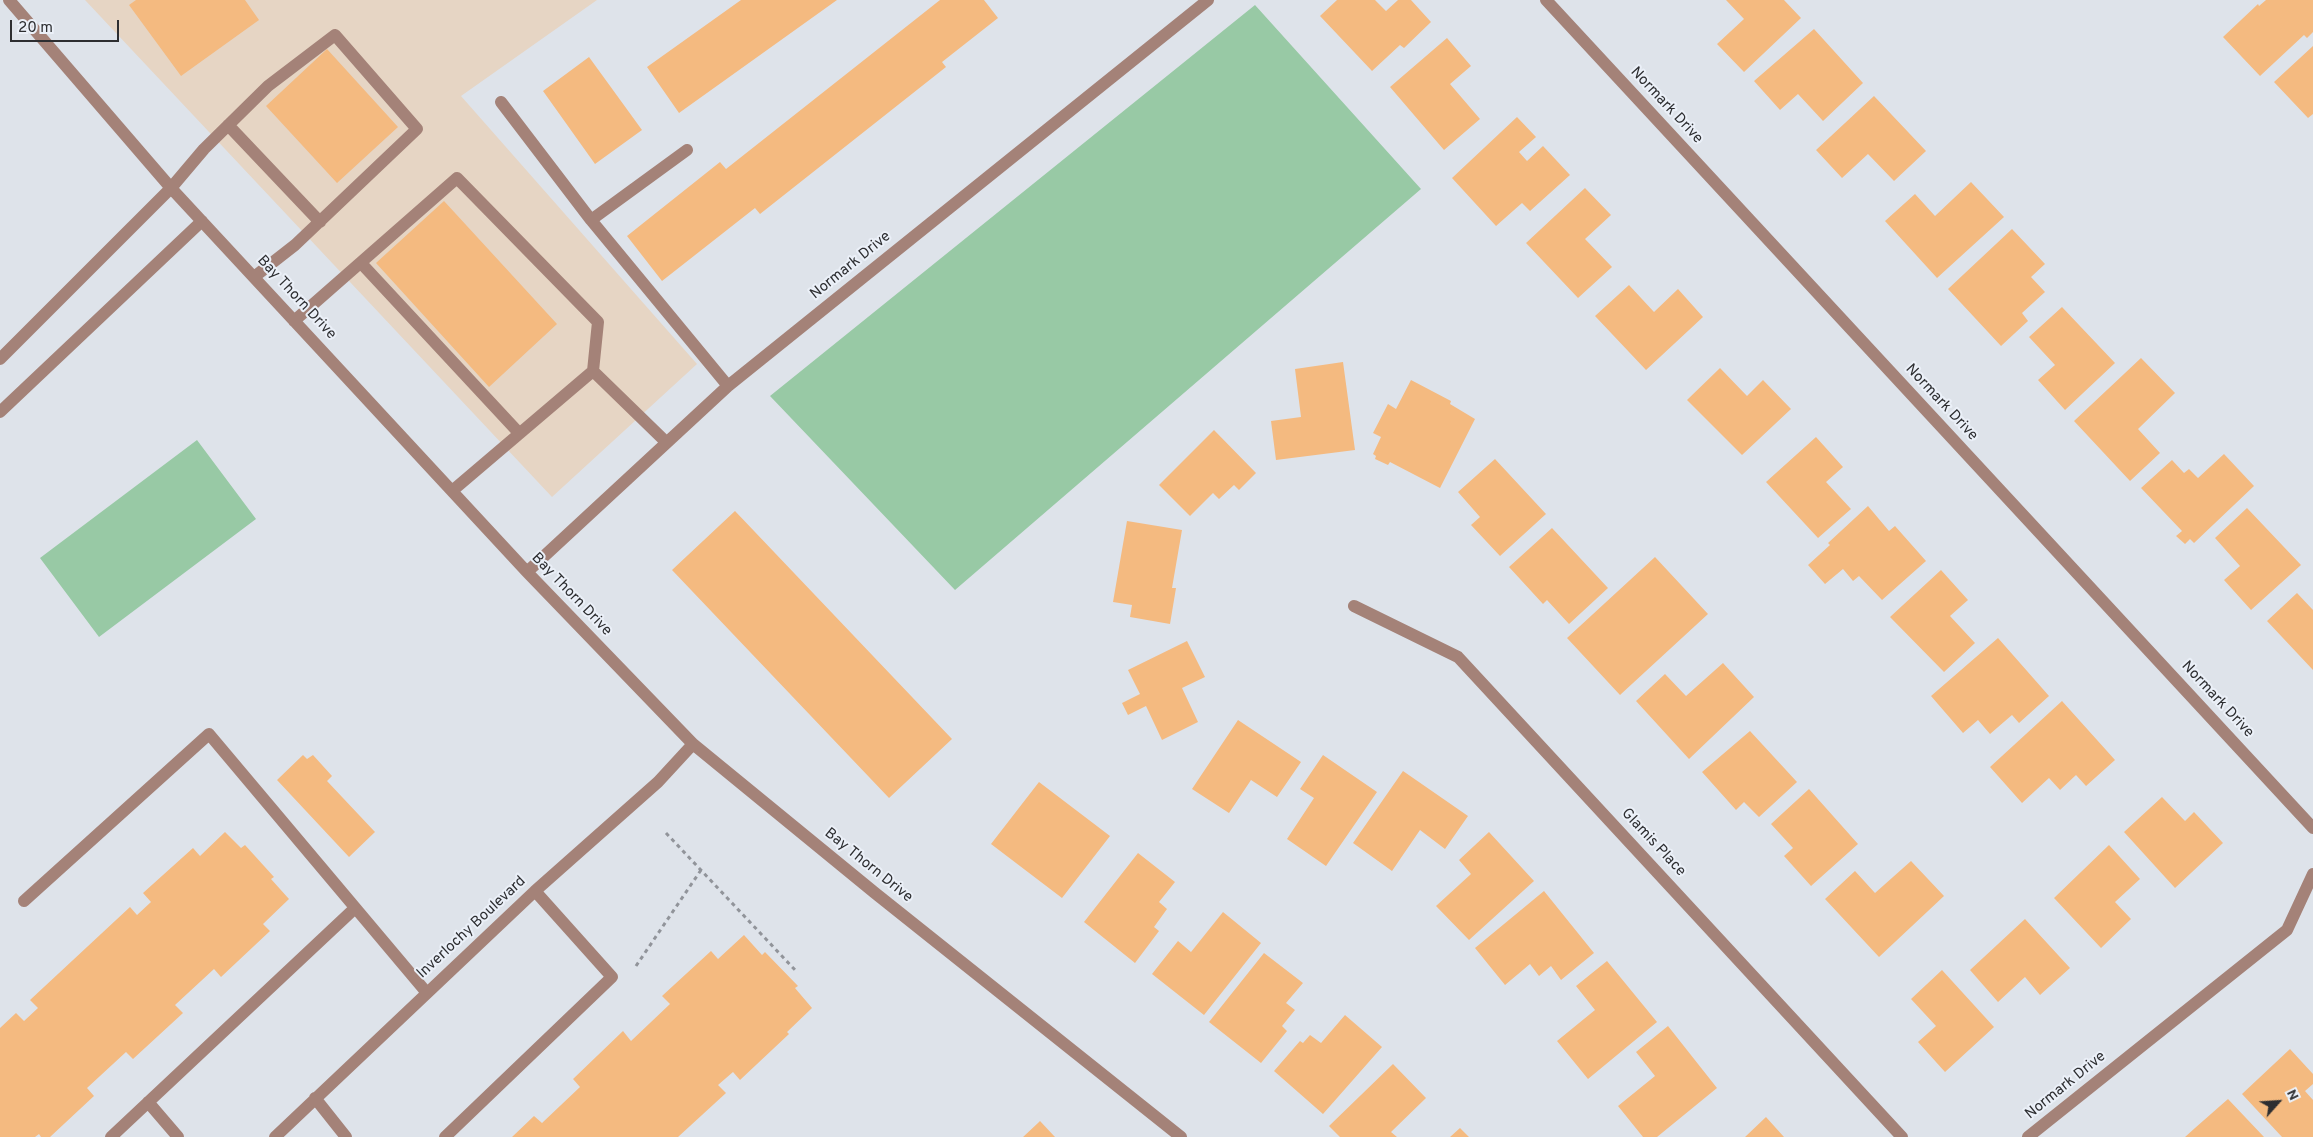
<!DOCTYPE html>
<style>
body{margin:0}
#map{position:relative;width:2313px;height:1137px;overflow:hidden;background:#dee3ea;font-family:Overpass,sans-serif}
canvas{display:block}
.north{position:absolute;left:2253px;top:1077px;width:50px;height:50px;-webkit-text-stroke:4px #ebf0f8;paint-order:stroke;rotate:64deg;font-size:14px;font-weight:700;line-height:20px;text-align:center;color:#2d2e31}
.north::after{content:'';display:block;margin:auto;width:18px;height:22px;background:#2d2e31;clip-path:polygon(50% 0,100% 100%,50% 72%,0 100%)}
.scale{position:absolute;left:10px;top:20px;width:109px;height:22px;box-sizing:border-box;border:2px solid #2d2e31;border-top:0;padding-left:6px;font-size:15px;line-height:18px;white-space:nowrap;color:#2d2e31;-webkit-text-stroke:4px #ebf0f8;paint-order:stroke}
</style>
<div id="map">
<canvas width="2313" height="1137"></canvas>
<div class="north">N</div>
<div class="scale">20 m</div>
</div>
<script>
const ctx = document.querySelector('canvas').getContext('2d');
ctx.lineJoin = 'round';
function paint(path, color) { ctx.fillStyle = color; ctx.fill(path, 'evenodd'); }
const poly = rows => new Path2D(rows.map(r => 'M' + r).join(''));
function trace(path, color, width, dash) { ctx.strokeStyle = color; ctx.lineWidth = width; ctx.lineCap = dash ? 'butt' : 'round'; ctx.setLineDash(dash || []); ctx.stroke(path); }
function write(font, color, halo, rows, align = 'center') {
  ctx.font = font + ' Overpass,sans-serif'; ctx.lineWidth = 4; ctx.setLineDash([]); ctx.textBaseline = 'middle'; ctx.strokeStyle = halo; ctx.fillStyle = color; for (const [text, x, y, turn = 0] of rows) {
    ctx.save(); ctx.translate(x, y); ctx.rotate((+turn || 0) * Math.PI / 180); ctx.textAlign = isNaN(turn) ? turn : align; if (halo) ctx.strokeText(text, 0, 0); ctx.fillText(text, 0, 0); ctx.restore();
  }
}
paint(poly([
 [85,0,597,0,461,96,697,364,552,497]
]), '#e6d5c4');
paint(poly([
 [1255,5,1421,189,955,590,770,396],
 [197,440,256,519,99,637,40,558]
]), '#98c9a5');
paint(poly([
 [136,0,245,0,259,20,181,76,129,5],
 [741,0,837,0,679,113,647,67],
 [940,0,984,0,998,18,942,62,946,67,760,214,755,208,662,281,627,236,720,162,726,169],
 [1337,0,1375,0,1386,11,1398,0,1411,0,1431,22,1404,48,1400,45,1372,71,1320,16],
 [1726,0,1784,0,1801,18,1744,72,1717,44,1744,19],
 [2266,0,2313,0,2313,32,2307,38,2304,35,2260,76,2223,37,2258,4,2259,6],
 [1814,29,1863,83,1823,121,1798,94,1780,110,1754,81],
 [1447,38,1471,66,1450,84,1480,119,1444,150,1390,87],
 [2313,46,2313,114,2308,118,2274,82],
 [327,49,398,127,337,183,266,106],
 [589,57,642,130,595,164,543,91],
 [1874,96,1926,151,1894,181,1868,154,1842,178,1816,150],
 [1517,117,1536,137,1519,152,1527,161,1543,146,1570,175,1530,211,1522,203,1496,226,1452,178],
 [1971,182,2004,217,1937,278,1885,221,1915,194,1935,216],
 [1585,188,1611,215,1585,239,1612,267,1578,298,1526,243],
 [444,201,557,324,489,387,376,263],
 [2012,229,2045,264,2031,277,2045,292,2022,313,2028,321,2001,346,1948,289],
 [1629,285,1654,312,1678,289,1703,317,1646,370,1595,316],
 [2062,307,2115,363,2065,410,2038,380,2055,365,2029,337],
 [2141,358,2175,393,2138,429,2160,453,2130,481,2074,421],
 [1343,362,1355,450,1276,460,1271,421,1301,417,1295,369],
 [1720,368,1747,396,1763,380,1791,409,1742,455,1687,400],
 [1411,380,1451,401,1450,404,1475,419,1440,488,1390,462,1388,465,1375,459,1376,456,1373,454,1381,437,1373,433,1388,404,1396,409],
 [1214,430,1256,473,1239,490,1234,485,1219,499,1213,493,1190,516,1159,485],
 [1816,437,1843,467,1826,482,1851,509,1818,538,1766,482],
 [2224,454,2254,486,2194,543,2190,539,2185,544,2176,536,2182,531,2141,488,2172,460,2184,473,2189,469,2198,478],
 [1495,459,1546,514,1500,556,1471,525,1480,517,1458,492],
 [1868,506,1889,531,1895,526,1926,561,1882,600,1859,576,1853,581,1843,569,1825,584,1808,565,1830,545,1828,543],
 [2247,508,2301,565,2251,610,2224,580,2240,566,2215,538],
 [735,511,952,739,889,798,672,570],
 [1127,521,1182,530,1172,588,1176,588,1170,624,1130,617,1132,605,1113,602],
 [1552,528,1608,588,1569,624,1547,600,1543,604,1509,567],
 [1655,557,1708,614,1620,695,1567,638],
 [1941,570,1968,600,1950,616,1975,643,1944,672,1890,617],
 [2297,593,2313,610,2313,670,2267,621],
 [1998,638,2049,696,2019,723,2012,715,1990,734,1978,720,1963,733,1931,696],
 [1187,641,1205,677,1182,688,1198,722,1162,740,1146,706,1128,715,1122,703,1140,694,1128,670],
 [1723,663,1754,697,1689,759,1636,701,1665,674,1686,696],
 [2062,701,2115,760,2086,786,2076,775,2060,790,2049,778,2022,803,1990,767],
 [1238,720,1301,762,1277,797,1251,780,1229,813,1192,789],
 [1750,731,1797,782,1759,817,1744,802,1736,810,1702,772],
 [303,755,307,759,313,755,332,776,327,781,375,832,349,857,277,780],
 [1323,755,1377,792,1326,866,1287,839,1314,798,1300,789],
 [1403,771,1468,816,1445,849,1420,830,1392,871,1353,843],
 [1039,782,1110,836,1062,898,991,844],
 [1809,789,1858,844,1811,886,1784,856,1793,848,1771,824],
 [2162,797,2185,821,2194,812,2223,843,2175,888,2124,832],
 [225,832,241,848,245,845,274,877,271,879,289,899,263,924,270,931,221,977,214,969,175,1005,183,1013,133,1059,126,1052,87,1088,94,1096,50,1137,41,1137,39,1134,35,1137,0,1137,0,1028,16,1013,24,1021,38,1008,30,1000,130,907,137,915,151,902,143,893,193,848,200,856],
 [1489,832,1534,881,1469,940,1436,906,1471,874,1459,860],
 [2109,845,2140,879,2115,902,2131,919,2101,948,2054,898],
 [1138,853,1175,882,1159,902,1167,909,1154,927,1159,931,1135,963,1084,922],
 [1911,861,1944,896,1879,957,1825,899,1855,871,1875,893],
 [1544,891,1594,953,1561,980,1551,966,1539,976,1530,964,1505,985,1475,948],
 [1223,912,1261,943,1204,1015,1152,974,1178,941,1191,952],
 [2025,919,2070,968,2040,995,2025,977,1998,1002,1970,970],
 [744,935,762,955,765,952,798,986,795,988,812,1008,787,1032,789,1034,740,1080,733,1072,718,1085,726,1093,678,1137,512,1137,534,1116,542,1123,580,1087,573,1079,623,1031,631,1041,670,1004,662,996,711,951,718,959],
 [1264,953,1303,983,1286,1003,1295,1010,1282,1026,1287,1031,1261,1063,1209,1022],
 [1607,961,1657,1022,1588,1079,1557,1041,1595,1010,1576,986],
 [1942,970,1994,1027,1945,1072,1918,1042,1936,1026,1911,999],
 [1345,1015,1382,1047,1323,1114,1274,1071,1300,1041,1303,1043,1310,1035,1321,1043],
 [1668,1026,1717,1088,1657,1137,1643,1137,1618,1106,1655,1076,1636,1052],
 [2290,1049,2313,1074,2313,1084,2305,1091,2313,1100,2313,1137,2282,1137,2242,1094],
 [1393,1064,1426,1098,1391,1132,1397,1137,1340,1137,1329,1126],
 [2228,1099,2264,1137,2185,1137,2195,1128],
 [1766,1117,1784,1137,1745,1137],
 [1040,1121,1055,1137,1023,1137,1038,1123],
 [1460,1128,1469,1137,1450,1137]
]), '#f4ba80');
trace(poly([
 [666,833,796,971],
 [636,966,701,870]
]), '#91949a', 3, [4, 4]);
trace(poly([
 [9,0,171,188,527,572,693,744,875,893,1181,1137],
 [1546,0,2313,828],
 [501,102,591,220],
 [228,125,320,222],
 [687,150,591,220,728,386],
 [361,263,519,433],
 [294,321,457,178,598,322,593,371,452,491],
 [0,359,171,188,204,149,268,86,335,35,417,129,295,245,254,277],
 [593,371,666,442],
 [0,412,202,221],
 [527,572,728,386,1208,0],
 [1354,606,1458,657,1902,1137],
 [24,901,209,734,427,993],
 [315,1098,346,1137],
 [148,1102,178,1137],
 [111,1137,355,908],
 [275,1137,535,891,658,782,693,744],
 [445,1137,612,977,535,891],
 [2028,1137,2287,930,2313,874]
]), '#a48278', 12);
write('15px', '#2d2e31', '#ebf0f8', [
 ["Normark Drive",1666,106,47],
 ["Normark Drive",851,266,-39],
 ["Bay Thorn Drive",296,298,47],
 ["Normark Drive",1941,403,47],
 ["Bay Thorn Drive",571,595,46],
 ["Normark Drive",2217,700,47],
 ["Glamis Place",1653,843,47],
 ["Bay Thorn Drive",868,866,39],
 ["Inverlochy Boulevard",472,928,-43],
 ["Normark Drive",2066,1086,-39]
]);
</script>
